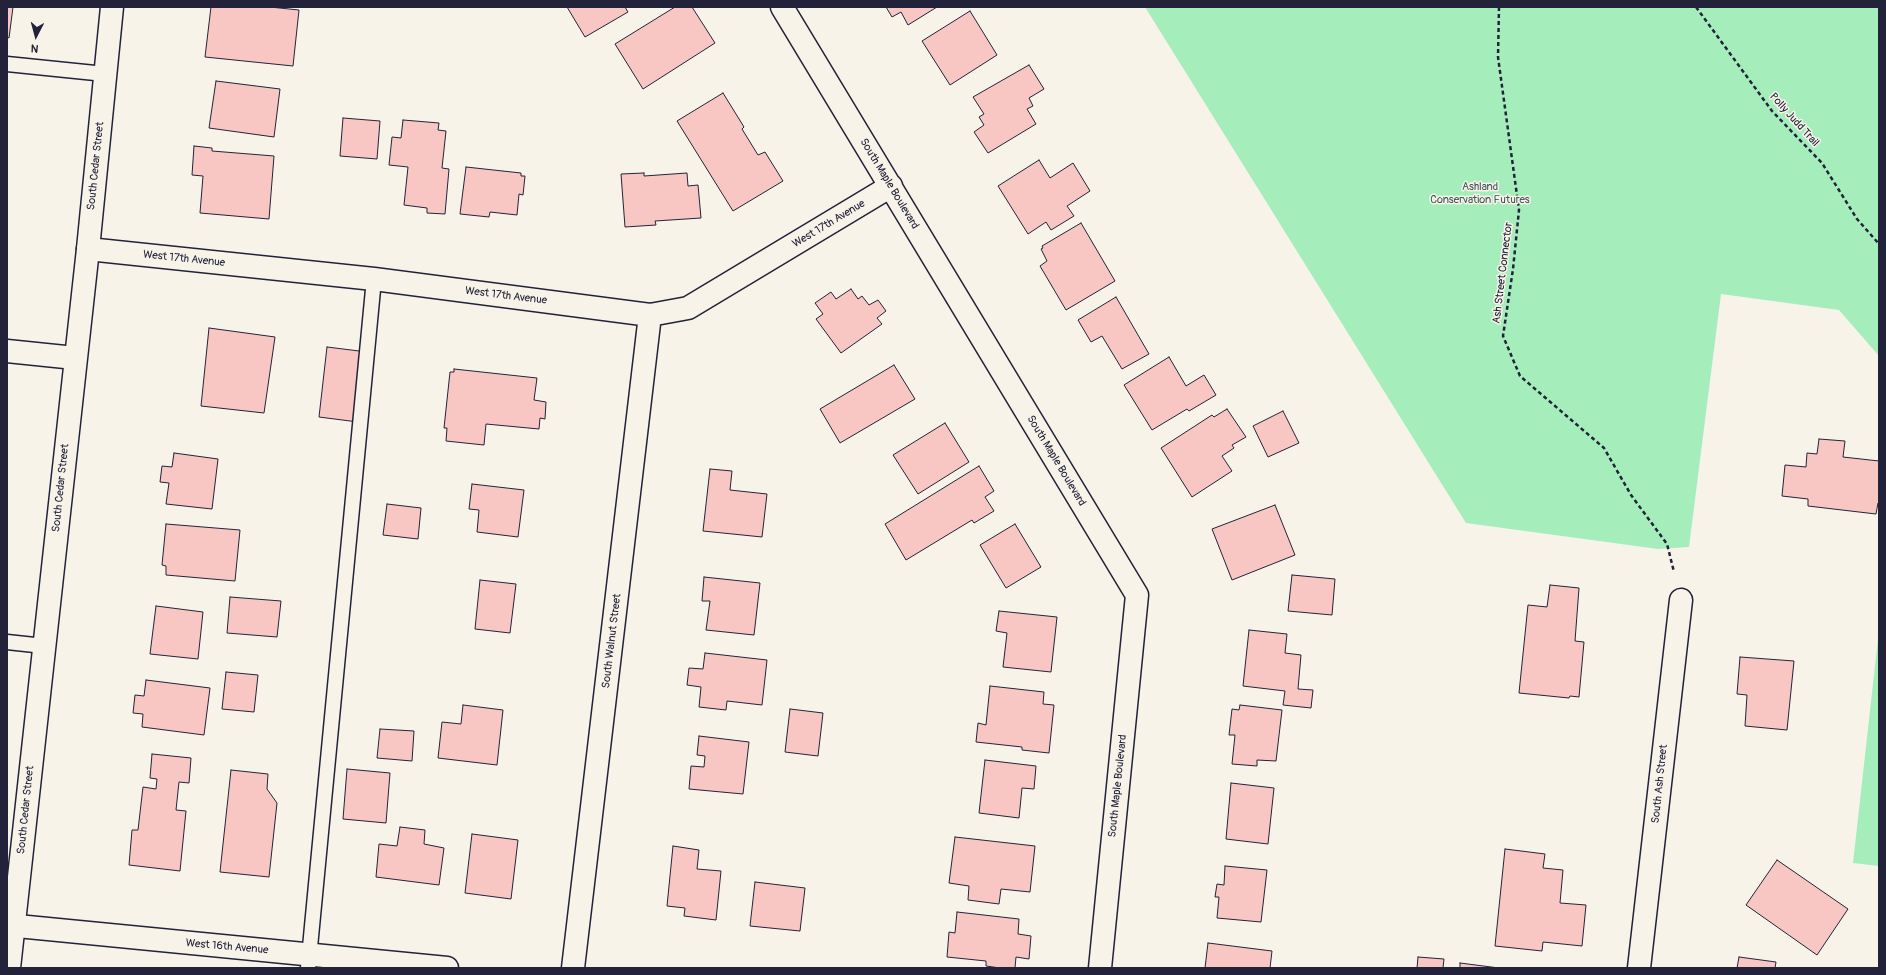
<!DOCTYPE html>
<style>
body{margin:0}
#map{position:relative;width:1886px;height:975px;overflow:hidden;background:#f7f3e8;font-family:Pangolin,sans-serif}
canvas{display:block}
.frame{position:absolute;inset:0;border:8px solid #22223b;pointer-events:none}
.north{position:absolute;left:16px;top:16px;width:40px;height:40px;-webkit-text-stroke:3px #f7f3e8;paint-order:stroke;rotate:186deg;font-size:11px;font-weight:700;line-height:16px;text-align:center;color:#22223b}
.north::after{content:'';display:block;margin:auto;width:14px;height:18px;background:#22223b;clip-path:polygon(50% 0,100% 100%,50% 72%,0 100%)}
</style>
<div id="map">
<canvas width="1886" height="975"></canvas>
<div class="frame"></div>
<div class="north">N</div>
</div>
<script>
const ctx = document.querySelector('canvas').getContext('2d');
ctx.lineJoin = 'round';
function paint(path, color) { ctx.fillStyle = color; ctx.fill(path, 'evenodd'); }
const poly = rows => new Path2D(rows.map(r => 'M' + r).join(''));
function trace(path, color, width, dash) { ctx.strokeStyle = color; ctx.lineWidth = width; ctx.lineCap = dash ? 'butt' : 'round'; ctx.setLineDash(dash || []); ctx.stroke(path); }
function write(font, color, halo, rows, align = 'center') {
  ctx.font = font + ' Pangolin,sans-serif'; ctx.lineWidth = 3; ctx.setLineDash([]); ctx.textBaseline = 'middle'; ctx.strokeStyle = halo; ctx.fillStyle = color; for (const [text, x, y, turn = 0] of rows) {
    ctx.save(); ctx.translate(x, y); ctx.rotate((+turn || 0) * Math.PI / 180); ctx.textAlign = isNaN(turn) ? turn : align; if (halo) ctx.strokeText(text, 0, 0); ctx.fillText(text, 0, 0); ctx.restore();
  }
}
paint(poly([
 [1145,7,1879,7,1879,356,1839,310,1721,294,1689,547,1658,549,1466,523],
 [1879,630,1879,866,1853,863]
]), '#a5eebc');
const building = poly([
 [7,7,13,7,9,38,7,37,7,7],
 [211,7,270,7,299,10,293,66,205,57,211,7],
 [567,7,625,7,628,12,585,37,567,7],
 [675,7,692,7,715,43,643,89,615,44,675,7],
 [886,7,937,7,908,25,901,12,892,17,886,7],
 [970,11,997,55,950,85,922,41,970,11],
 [1029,65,1044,89,1029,98,1033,106,1027,109,1036,124,988,153,974,132,984,125,979,117,984,114,973,97,1029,65],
 [216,81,280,89,274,137,209,128,216,81],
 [723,93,744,127,742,129,758,155,765,152,783,181,733,211,677,121,723,93],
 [343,118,380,121,377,159,340,156,343,118],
 [403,120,439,123,438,130,446,131,442,168,449,169,445,214,427,213,427,208,404,205,408,167,389,165,392,137,401,138,403,120],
 [194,146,212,148,212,151,274,156,269,219,200,213,203,176,192,175,194,146],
 [1039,160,1050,178,1073,163,1090,191,1067,206,1074,216,1051,230,1046,222,1028,234,998,186,1039,160],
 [466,167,521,173,521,176,525,176,523,195,519,194,517,215,490,212,489,217,460,214,466,167],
 [644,173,644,176,687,173,688,186,698,185,701,218,655,221,656,225,625,227,621,174,644,173],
 [1081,223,1115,281,1066,310,1040,266,1047,261,1041,249,1043,248,1042,246,1081,223],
 [851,289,858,299,862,296,869,305,878,300,886,311,877,318,882,324,841,353,816,319,823,314,815,303,831,292,836,299,851,289],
 [1116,297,1149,354,1122,369,1102,336,1091,342,1078,320,1116,297],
 [209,328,275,337,264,413,201,406,209,328],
 [327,347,367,352,358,422,319,417,327,347],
 [1169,357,1186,386,1204,375,1216,395,1189,411,1187,409,1152,430,1124,385,1169,357],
 [894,365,915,399,840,443,820,409,894,365],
 [454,369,537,378,534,400,546,402,545,419,540,418,539,429,486,424,484,445,446,441,447,428,444,428,450,372,454,372,454,369],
 [1227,409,1246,437,1232,445,1234,448,1222,456,1232,471,1192,497,1161,448,1212,415,1214,417,1227,409],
 [1283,411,1299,443,1268,457,1253,426,1283,411],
 [945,423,969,462,918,494,893,455,945,423],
 [1819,439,1845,441,1843,457,1879,461,1879,503,1878,503,1876,514,1808,506,1808,499,1782,496,1785,465,1806,467,1807,453,1817,454,1819,439],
 [174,453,218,459,212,509,166,504,169,483,160,482,162,466,172,467,174,453],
 [979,466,994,491,985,497,994,511,974,523,972,520,906,560,885,524,979,466],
 [710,469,732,471,730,490,767,494,762,537,703,531,710,469],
 [472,484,524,490,518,537,477,532,479,510,469,509,472,484],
 [387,504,421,508,418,539,383,535,387,504],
 [1275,505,1295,555,1232,580,1212,529,1275,505],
 [166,524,240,530,235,581,166,575,166,566,162,565,166,524],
 [1015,524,1041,567,1006,588,980,545,1015,524],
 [1292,575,1335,579,1332,615,1288,611,1292,575],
 [704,577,760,583,754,635,706,630,710,601,702,601,704,577],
 [480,580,516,584,510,633,475,629,480,580],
 [1550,585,1579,588,1575,641,1584,642,1579,697,1570,696,1569,698,1519,693,1528,605,1547,607,1550,585],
 [230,597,281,601,277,637,227,633,230,597],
 [156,606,203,612,198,659,150,654,156,606],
 [999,611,1057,617,1051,672,1003,667,1007,633,996,631,999,611],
 [1249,630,1287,634,1285,653,1301,655,1298,689,1313,690,1311,708,1283,705,1285,691,1243,686,1249,630],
 [705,653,767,660,762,705,727,701,726,710,699,707,701,687,687,685,689,668,703,669,705,653],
 [1740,657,1794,661,1787,730,1745,726,1747,695,1737,694,1740,657],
 [226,672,258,675,254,712,222,709,226,672],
 [146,680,210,688,204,735,142,727,143,714,133,713,135,695,144,696,146,680],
 [990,686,1044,692,1043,704,1054,705,1049,753,1022,750,1022,747,976,742,978,723,986,725,990,686],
 [463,705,503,710,497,765,438,758,442,722,461,724,463,705],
 [1240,705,1282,710,1276,761,1257,760,1257,766,1232,764,1235,735,1229,735,1232,709,1239,710,1240,705],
 [790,709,823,713,818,756,785,752,790,709],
 [380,729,414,731,412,761,377,758,380,729],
 [699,736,749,742,743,794,689,789,691,766,704,767,705,756,697,755,699,736],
 [152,754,191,758,189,783,179,782,176,810,186,811,180,871,129,865,132,830,138,830,143,787,156,789,157,779,150,778,152,754],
 [985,760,1036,766,1034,789,1022,788,1019,818,979,813,985,760],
 [347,769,390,773,386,823,343,819,347,769],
 [231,770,268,774,267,789,277,803,269,877,220,872,231,770],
 [1231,783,1274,788,1268,844,1226,839,1231,783],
 [400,827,425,830,424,844,444,848,439,885,376,877,379,844,397,846,400,827],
 [472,834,518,840,511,899,465,893,472,834],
 [955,837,1035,846,1030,892,1001,889,999,904,968,900,969,886,949,883,955,837],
 [673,846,699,850,697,869,721,871,716,920,684,916,685,908,667,906,673,846],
 [1505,849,1545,854,1543,868,1563,870,1560,903,1586,905,1582,946,1543,942,1542,951,1495,946,1505,849],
 [1777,860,1848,909,1817,955,1746,905,1777,860],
 [1225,866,1267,870,1261,922,1217,918,1219,897,1215,897,1217,884,1224,885,1225,866],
 [755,882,805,888,800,931,750,926,755,882],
 [957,912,1019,919,1018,934,1031,936,1029,959,1016,957,1015,968,1000,968,986,966,986,961,947,957,949,932,955,933,957,912],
 [1208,943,1272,951,1270,968,1205,968,1208,943],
 [1418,957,1444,959,1443,968,1417,968,1418,957],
 [1739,957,1776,962,1775,968,1737,968,1739,957],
 [1460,963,1499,968,1460,968,1460,963]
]);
paint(building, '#f8c7c4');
trace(building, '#22223b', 1);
const service = poly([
 [7,64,105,74],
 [7,642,44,646],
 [308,968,374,279]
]);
const minor = poly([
 [782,7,1137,595,1100,968],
 [88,249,374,279,650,315,688,308,891,186],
 [7,351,75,358],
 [7,925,447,968],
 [573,968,650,315],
 [1639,968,1681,600]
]);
const secondary = poly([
 [9,968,88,249,112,7]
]);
trace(service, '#22223b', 17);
trace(minor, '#22223b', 25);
trace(secondary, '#22223b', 25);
trace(poly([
 [1499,7,1498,57,1519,210,1513,269,1503,336,1520,376,1604,448,1631,495,1667,544,1674,572],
 [1696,7,1772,111,1822,163,1857,219,1879,244]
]), '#22223b', 2.5, [4, 3]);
trace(service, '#f7f3e8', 14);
trace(minor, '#f7f3e8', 22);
trace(secondary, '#f7f3e8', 22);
write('11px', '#22223b', '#f7f3e8', [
 ["Polly Judd Trail",1794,120,48],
 ["South Cedar Street",96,166,-84],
 ["South Maple Boulevard",889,184,59],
 ["West 17th Avenue",829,224,-31],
 ["West 17th Avenue",184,259,6],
 ["Ash Street Connector",1503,273,-83],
 ["West 17th Avenue",506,296,7],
 ["South Maple Boulevard",1056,461,59],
 ["South Cedar Street",61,488,-84],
 ["South Walnut Street",612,641,-83],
 ["South Ash Street",1660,784,-84],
 ["South Maple Boulevard",1118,786,-84],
 ["South Cedar Street",26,810,-84],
 ["West 16th Avenue",227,947,5]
]);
write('11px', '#43555b', '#f7f3e8', [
 ["Ashland",1480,187],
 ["Conservation Futures",1480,200]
]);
</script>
